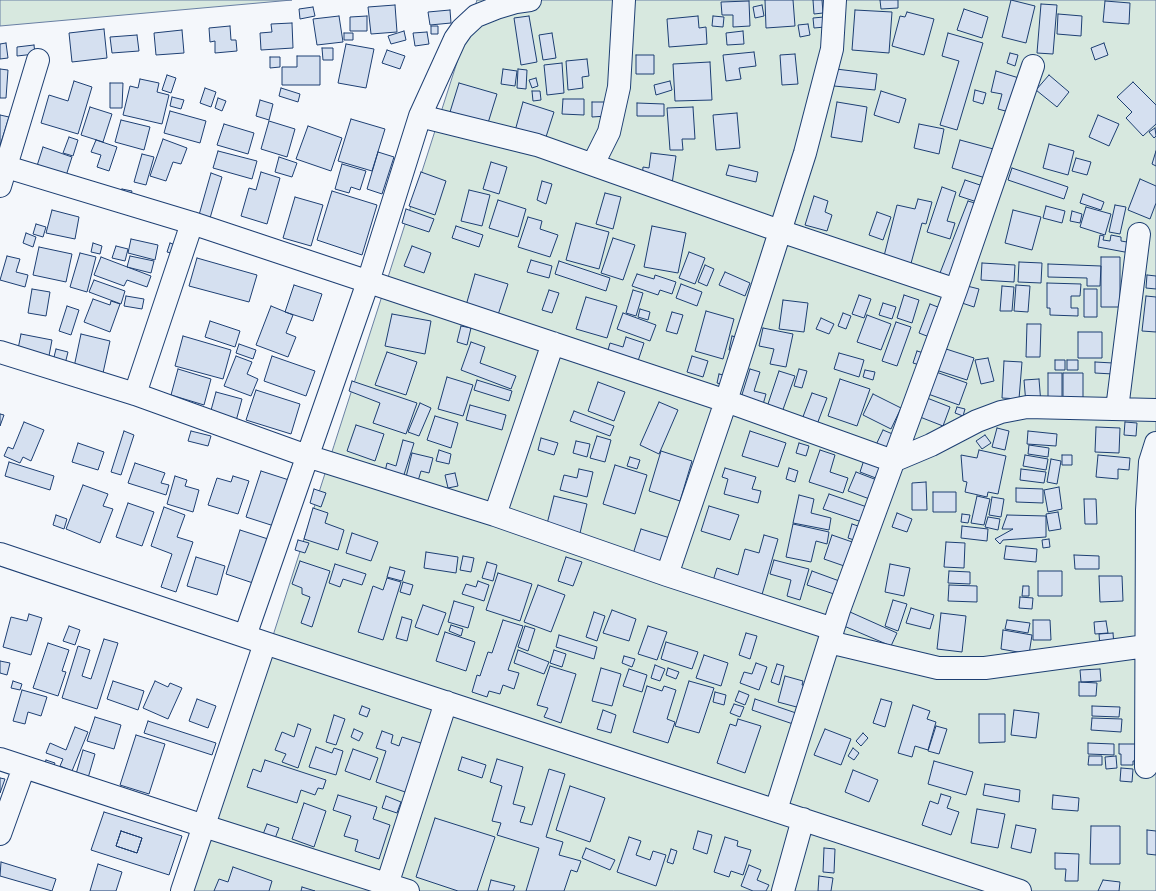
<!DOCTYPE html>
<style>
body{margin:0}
canvas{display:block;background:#f4f7fb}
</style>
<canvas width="1156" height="891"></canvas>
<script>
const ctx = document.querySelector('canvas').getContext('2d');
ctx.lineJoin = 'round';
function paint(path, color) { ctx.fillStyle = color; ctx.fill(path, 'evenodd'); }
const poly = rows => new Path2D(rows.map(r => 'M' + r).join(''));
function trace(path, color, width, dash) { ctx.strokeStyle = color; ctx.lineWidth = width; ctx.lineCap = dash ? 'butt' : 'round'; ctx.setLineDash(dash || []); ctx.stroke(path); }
const green = poly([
 [0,0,292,0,0,26,0,0],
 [477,0,1156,0,1156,891,191,891,477,0]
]);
paint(green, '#d7e8df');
trace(green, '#687fa3', 1);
const building = poly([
 [765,0,793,0,795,26,766,28,765,0],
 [813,0,822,0,823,13,814,14,813,0],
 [880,0,898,0,898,8,881,9,880,0],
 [1011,0,1035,6,1026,43,1002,37,1011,0],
 [749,1,750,26,733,27,733,15,722,15,721,2,749,1],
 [1105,1,1130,3,1129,24,1103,22,1105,1],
 [1041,4,1057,5,1053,54,1037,53,1041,4],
 [395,5,397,32,371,34,368,7,395,5],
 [762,5,764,16,755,18,753,7,762,5],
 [313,7,315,16,300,19,299,9,313,7],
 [964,9,988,17,982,38,957,30,964,9],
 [450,10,451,23,430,25,428,12,450,10],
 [855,10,892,12,889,53,852,50,855,10],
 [907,12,934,19,924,55,892,46,900,16,905,17,907,12],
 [1058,14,1082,16,1081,36,1057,34,1058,14],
 [339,16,343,42,317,45,313,19,339,16],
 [367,16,367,31,350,31,350,17,367,16],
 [529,16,537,62,521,65,514,18,529,16],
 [698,16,699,28,706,27,707,44,669,47,667,19,698,16],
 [713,16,724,17,723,27,712,26,713,16],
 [824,17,825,27,814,28,813,18,824,17],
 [292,23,293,48,261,50,260,33,272,32,271,24,292,23],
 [808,24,810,35,800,37,798,25,808,24],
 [230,26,231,40,236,40,237,51,215,53,215,41,210,42,209,28,230,26],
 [431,26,438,26,438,34,431,34,431,26],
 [104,29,107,58,72,62,69,33,104,29],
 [182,30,184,53,156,55,154,33,182,30],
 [404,31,406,40,391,44,388,36,404,31],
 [743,31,744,44,727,45,726,33,743,31],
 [427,32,429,44,415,46,413,33,427,32],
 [344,33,353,33,353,40,344,40,344,33],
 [552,33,556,58,543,60,539,35,552,33],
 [948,33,983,43,957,130,940,125,959,61,942,56,948,33],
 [137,35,139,51,112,53,110,37,137,35],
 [6,43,8,58,0,59,0,44,6,43],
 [1104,43,1108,55,1095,60,1091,48,1104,43],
 [346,44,374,49,366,88,338,83,346,44],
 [34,45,35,54,17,56,17,47,34,45],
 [322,48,333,48,333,60,323,60,322,48],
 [387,50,405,56,400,69,382,63,387,50],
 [754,52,756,66,739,68,741,79,726,81,723,55,754,52],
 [1010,53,1018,55,1015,66,1007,63,1010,53],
 [795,54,798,84,782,85,780,55,795,54],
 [636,55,654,55,654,74,636,74,636,55],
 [297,56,320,56,320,85,282,85,282,67,297,67,297,56],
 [270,57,280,57,280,67,270,68,270,57],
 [587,59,589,76,582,77,583,88,568,90,566,61,587,59],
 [710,62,712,100,675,101,673,64,710,62],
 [562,63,564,93,547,95,544,65,562,63],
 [0,69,8,70,6,98,0,98,0,69],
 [503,69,517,71,515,86,501,84,503,69],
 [518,69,527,70,526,89,517,88,518,69],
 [836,69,877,74,875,90,834,86,836,69],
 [996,71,1019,78,1009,112,998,109,1002,94,991,92,996,71],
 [167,75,176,78,171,93,162,90,167,75],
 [1049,75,1069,92,1057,107,1036,90,1049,75],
 [536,78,538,86,532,88,529,80,536,78],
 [140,79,159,83,157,92,169,95,162,124,123,115,130,86,138,88,140,79],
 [74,81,92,87,78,134,41,123,49,95,68,101,74,81],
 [670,81,672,90,656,95,654,85,670,81],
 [1133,82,1156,105,1156,124,1143,136,1126,118,1132,112,1117,97,1133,82],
 [110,83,123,83,122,108,110,108,110,83],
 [459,83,497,94,488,123,450,112,459,83],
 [205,88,216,92,211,107,200,103,205,88],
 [281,88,300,94,298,102,279,96,281,88],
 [975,90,986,93,983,104,973,101,975,90],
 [532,91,540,91,541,100,533,101,532,91],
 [881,91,906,99,899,123,874,115,881,91],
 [172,97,184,100,181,109,170,106,172,97],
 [218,98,226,101,222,111,215,108,218,98],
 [563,99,584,99,584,115,562,114,563,99],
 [260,100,273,104,269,120,256,116,260,100],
 [523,102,554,112,545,140,515,131,523,102],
 [592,102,607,102,607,116,592,117,592,102],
 [837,102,867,107,862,142,831,137,837,102],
 [637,103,664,104,664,116,637,116,637,103],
 [90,107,112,114,103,142,81,135,90,107],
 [693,107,695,139,682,139,683,150,670,150,667,108,693,107],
 [170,111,206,121,200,143,164,133,170,111],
 [737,113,740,148,716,150,713,115,737,113],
 [0,115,9,117,0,146,0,115],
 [1098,115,1119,124,1109,146,1089,137,1098,115],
 [351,119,385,129,372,171,338,161,351,119],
 [121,120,150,127,144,150,115,142,121,120],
 [269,121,295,129,287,157,261,149,269,121],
 [224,124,254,133,248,154,217,145,224,124],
 [919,124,944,129,939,154,914,148,919,124],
 [308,126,342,138,331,171,296,159,308,126],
 [1155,128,1156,136,1154,138,1149,132,1155,128],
 [69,137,78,140,73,156,63,153,69,137],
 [163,139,187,148,181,164,173,162,166,181,150,176,163,139],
 [96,140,117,147,109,171,97,167,101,155,91,152,96,140],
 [960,140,997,150,989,179,952,168,960,140],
 [1049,144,1074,151,1068,175,1043,168,1049,144],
 [43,147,72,157,65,179,36,169,43,147],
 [218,151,257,161,252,179,213,168,218,151],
 [1156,151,1156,166,1152,164,1156,151],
 [378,152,394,157,382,194,367,189,378,152],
 [651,153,676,156,672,184,642,180,643,167,649,168,651,153],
 [142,154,154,157,146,185,134,182,142,154],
 [279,157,297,163,292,177,275,172,279,157],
 [1076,158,1091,162,1087,175,1072,171,1076,158],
 [491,162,507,167,499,194,483,189,491,162],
 [342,164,366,171,360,190,351,187,349,193,335,189,342,164],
 [729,165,758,172,756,182,726,175,729,165],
 [1012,168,1068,187,1064,199,1008,180,1012,168],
 [261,172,280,178,267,224,241,216,249,188,256,190,261,172],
 [421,172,446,181,435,215,409,206,421,172],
 [211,173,222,177,208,225,197,222,211,173],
 [1140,179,1156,186,1156,203,1150,219,1128,210,1140,179],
 [965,180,989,188,983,204,959,196,965,180],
 [542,181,552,184,546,204,537,200,542,181],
 [942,187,956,192,947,221,955,223,950,239,927,232,942,187],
 [122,189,132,191,129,201,120,199,122,189],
 [469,190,490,195,482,226,461,221,469,190],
 [332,191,377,205,362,255,317,240,332,191],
 [605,193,621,197,613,229,596,224,605,193],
 [1083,194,1104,202,1101,210,1080,203,1083,194],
 [814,196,828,201,825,212,832,215,827,231,805,225,814,196],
 [295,197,323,205,311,246,283,238,295,197],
 [918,199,932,202,926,224,922,223,910,267,883,260,897,205,915,209,918,199],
 [498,200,526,209,518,237,489,228,498,200],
 [968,201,981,205,954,278,940,273,968,201],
 [1115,205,1126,207,1120,234,1109,232,1115,205],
 [1046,206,1065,211,1062,223,1043,218,1046,206],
 [1086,207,1111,214,1105,235,1080,227,1086,207],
 [406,209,434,219,429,232,402,223,406,209],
 [52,210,79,217,75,239,46,233,52,210],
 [1013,210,1041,217,1032,250,1005,243,1013,210],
 [1072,211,1082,214,1080,223,1070,221,1072,211],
 [877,212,891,217,883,240,869,235,877,212],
 [528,217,542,221,540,229,558,235,550,257,518,247,528,217],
 [576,223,609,232,599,269,566,260,576,223],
 [36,224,46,227,43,237,33,234,36,224],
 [456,226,483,235,479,247,452,238,456,226],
 [652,226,686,233,678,273,644,267,652,226],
 [26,233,36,237,33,247,23,243,26,233],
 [1128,234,1130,253,1098,247,1100,235,1104,236,1103,240,1110,241,1111,235,1121,237,1121,241,1127,242,1128,234],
 [613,238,635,245,623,280,601,273,613,238],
 [131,239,158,245,155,260,128,253,131,239],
 [93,243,102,246,100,254,91,252,93,243],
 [170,243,178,246,175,254,167,252,170,243],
 [116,246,128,249,125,261,112,258,116,246],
 [412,246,431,253,424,273,404,266,412,246],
 [39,247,72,254,66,282,33,275,39,247],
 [689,252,705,258,695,284,679,278,689,252],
 [80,253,96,257,87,292,70,287,80,253],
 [7,256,20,259,16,272,28,275,25,287,0,280,7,256],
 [130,256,154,261,151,273,127,267,130,256],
 [101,257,151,276,147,287,127,280,124,286,94,275,101,257],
 [1101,257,1120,257,1120,307,1101,307,1101,257],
 [197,258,257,275,249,302,189,286,197,258],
 [531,260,552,266,549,278,527,272,531,260],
 [559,261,610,278,606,291,555,274,559,261],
 [1019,262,1042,263,1041,283,1018,282,1019,262],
 [982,263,1015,265,1014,282,981,280,982,263],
 [1048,264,1101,266,1100,286,1087,286,1087,278,1048,277,1048,264],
 [705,265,714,269,707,286,698,282,705,265],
 [725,272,750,283,745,296,719,285,725,272],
 [475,274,508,284,497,318,465,309,475,274],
 [637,274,654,279,655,275,676,282,672,294,660,290,658,295,632,286,637,274],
 [1147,275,1156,276,1156,289,1146,288,1147,275],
 [94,280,125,291,121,304,89,292,94,280],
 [1047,283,1081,284,1080,296,1071,296,1071,308,1078,308,1078,316,1050,315,1050,308,1047,308,1047,283],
 [681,284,702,292,697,306,676,298,681,284],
 [294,285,322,294,313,321,285,312,294,285],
 [1016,285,1030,286,1028,312,1014,311,1016,285],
 [967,286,979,289,974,307,962,303,967,286],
 [1002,286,1014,287,1012,311,1000,311,1002,286],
 [32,289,50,292,46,316,28,313,32,289],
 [1084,289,1097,289,1097,317,1084,317,1084,289],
 [549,290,559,293,552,313,542,310,549,290],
 [633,290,643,293,636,316,626,313,633,290],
 [859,295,871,299,864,318,852,314,859,295],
 [904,295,919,300,912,323,897,318,904,295],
 [126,296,144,299,142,309,124,306,126,296],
 [1146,296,1156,297,1156,332,1142,331,1146,296],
 [586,297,617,306,607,338,576,329,586,297],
 [93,299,110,305,111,301,120,304,110,332,84,322,93,299],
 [783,300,808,303,804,332,779,329,783,300],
 [883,303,896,307,892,319,879,315,883,303],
 [930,304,943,309,932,338,919,333,930,304],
 [67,306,79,310,71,335,59,331,67,306],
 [271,306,293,315,286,333,296,337,288,357,256,345,271,306],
 [640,309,650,312,648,320,638,317,640,309],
 [706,311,734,319,723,359,695,351,706,311],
 [672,312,683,315,677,334,666,331,672,312],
 [623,313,656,325,650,341,617,329,623,313],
 [843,313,851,316,846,329,838,326,843,313],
 [392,314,431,321,425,354,385,346,392,314],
 [867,315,891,324,881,350,857,342,867,315],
 [821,318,834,324,829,334,816,329,821,318],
 [210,321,240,331,235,347,205,337,210,321],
 [896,322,911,327,897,366,882,361,896,322],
 [1027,324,1041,324,1040,357,1026,357,1027,324],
 [461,326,471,328,467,345,457,342,461,326],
 [763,328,793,334,786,367,770,364,774,349,759,346,763,328],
 [1078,332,1102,332,1102,358,1078,358,1078,332],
 [21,334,52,340,48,361,17,354,21,334],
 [81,334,110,341,103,373,74,367,81,334],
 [183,336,231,350,223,379,175,366,183,336],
 [732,336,743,339,739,353,729,350,732,336],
 [626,337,644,343,636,367,606,357,610,343,623,347,626,337],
 [471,342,485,347,480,363,516,376,511,389,461,370,471,342],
 [239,344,256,350,253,359,236,353,239,344],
 [943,348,974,358,967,380,936,370,943,348],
 [56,349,68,352,65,364,53,361,56,349],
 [917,351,927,354,923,366,913,363,917,351],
 [387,352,417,362,406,395,375,385,387,352],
 [839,353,864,360,859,377,834,369,839,353],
 [236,356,252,362,247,374,258,379,251,396,224,386,236,356],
 [272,356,315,371,306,396,264,381,272,356],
 [692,356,708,361,703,377,687,372,692,356],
 [988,358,994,381,981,384,975,360,988,358],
 [1055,360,1065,360,1065,370,1055,370,1055,360],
 [1067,360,1078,360,1078,370,1067,370,1067,360],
 [1004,361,1022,362,1019,399,1002,398,1004,361],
 [1095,362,1113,363,1113,374,1095,373,1095,362],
 [178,369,211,379,204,405,171,395,178,369],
 [750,369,760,372,754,391,766,394,762,408,740,401,750,369],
 [799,369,807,371,802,388,794,386,799,369],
 [865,370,875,372,873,380,863,377,865,370],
 [779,371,795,376,781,415,766,410,779,371],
 [936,372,967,383,959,405,928,394,936,372],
 [1048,373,1062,373,1062,402,1048,402,1048,373],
 [1063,373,1083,373,1083,402,1063,402,1063,373],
 [719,374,731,377,728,386,717,383,719,374],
 [447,377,473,385,463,416,438,409,447,377],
 [840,379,870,389,857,426,828,416,840,379],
 [1039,379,1041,404,1026,404,1024,380,1039,379],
 [477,380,512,391,509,401,474,390,477,380],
 [352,381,417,403,406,434,373,423,380,403,349,391,352,381],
 [598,382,625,392,614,421,588,411,598,382],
 [256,390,300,404,291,434,246,420,256,390],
 [216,392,242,399,236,421,210,414,216,392],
 [812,393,827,398,816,427,801,422,812,393],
 [873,394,901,408,891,429,863,415,873,394],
 [927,398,950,407,943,426,920,417,927,398],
 [659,402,678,410,659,454,640,445,659,402],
 [420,403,431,408,419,436,408,432,420,403],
 [470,405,506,415,502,430,466,420,470,405],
 [957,407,965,409,963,416,955,413,957,407],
 [574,411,614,426,610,436,570,421,574,411],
 [0,414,4,415,0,426,0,414],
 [435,416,458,423,451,448,427,440,435,416],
 [24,422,44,430,31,461,23,457,20,463,4,456,8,447,13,449,24,422],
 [1125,422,1137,423,1136,436,1124,435,1125,422],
 [356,425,384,434,375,461,347,451,356,425],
 [1096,427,1120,428,1119,453,1095,452,1096,427],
 [997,428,1009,431,1005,450,992,447,997,428],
 [883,430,895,435,887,452,875,447,883,430],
 [124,431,134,435,121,475,111,472,124,431],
 [191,431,211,436,208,446,188,441,191,431],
 [750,431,786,443,778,467,742,456,750,431],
 [1028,431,1057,434,1056,446,1027,444,1028,431],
 [985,435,991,443,982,449,976,441,985,435],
 [597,436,611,440,605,462,590,458,597,436],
 [541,438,558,443,554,455,538,450,541,438],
 [403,440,414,443,402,481,384,476,387,463,396,466,403,440],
 [576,441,590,444,587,457,573,453,576,441],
 [78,443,104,452,98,470,72,462,78,443],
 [799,443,809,446,806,456,796,453,799,443],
 [1029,445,1049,448,1048,457,1028,454,1029,445],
 [439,450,451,454,449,464,436,461,439,450],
 [820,450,835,455,830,472,848,478,843,493,809,482,820,450],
 [979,450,1006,456,998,494,988,492,987,497,965,492,967,482,963,481,961,455,977,458,979,450],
 [661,451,692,461,680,501,649,491,661,451],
 [412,453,433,458,429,473,421,471,418,481,406,477,412,453],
 [1025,455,1048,459,1046,470,1023,466,1025,455],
 [1062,455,1072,455,1072,465,1062,465,1062,455],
 [1098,455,1130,458,1129,470,1118,469,1118,479,1096,477,1098,455],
 [630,457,640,460,637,469,627,466,630,457],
 [1051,459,1061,461,1057,484,1047,482,1051,459],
 [864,460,885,468,881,480,860,472,864,460],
 [9,462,54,476,50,490,5,476,9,462],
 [135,463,165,473,161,483,169,485,166,495,128,483,135,463],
 [615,465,647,475,635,514,603,504,615,465],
 [725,468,756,477,752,489,761,491,758,503,724,494,728,479,722,477,725,468],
 [789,468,798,471,795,482,786,479,789,468],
 [579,469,593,472,587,497,560,490,564,475,577,478,579,469],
 [1021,469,1046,472,1044,483,1020,480,1021,469],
 [261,471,289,480,274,526,246,517,261,471],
 [856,472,882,482,875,501,848,491,856,472],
 [455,473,458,486,448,488,445,475,455,473],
 [175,476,187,480,185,486,199,490,193,512,167,504,175,476],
 [233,476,249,481,238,514,208,505,217,478,231,482,233,476],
 [926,482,927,510,912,510,912,483,926,482],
 [83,485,108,494,103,506,113,509,100,543,66,529,83,485],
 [1059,487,1062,509,1048,512,1044,490,1059,487],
 [1016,488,1043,489,1043,503,1016,502,1016,488],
 [314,489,326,493,321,507,310,503,314,489],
 [933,492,956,492,956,512,933,512,933,492],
 [829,494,870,508,865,523,823,509,829,494],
 [799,495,814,499,811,513,831,518,829,530,793,523,799,495],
 [554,496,587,504,580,533,547,524,554,496],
 [977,496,990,499,984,525,971,523,977,496],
 [992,497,1004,499,1001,517,989,515,992,497],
 [1084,499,1096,499,1097,524,1085,524,1084,499],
 [128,503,154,512,142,546,116,537,128,503],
 [709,506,739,515,730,540,701,531,709,506],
 [164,507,185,515,177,537,193,542,176,592,161,587,172,554,151,546,164,507],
 [313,508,328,513,325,523,344,530,338,550,304,539,313,508],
 [1058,512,1061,529,1049,531,1046,514,1058,512],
 [897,513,912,519,907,532,892,527,897,513],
 [962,514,970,515,968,523,961,522,962,514],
 [56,515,67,519,64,529,53,525,56,515],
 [1007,515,1046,516,1046,537,1003,540,1000,544,995,539,1013,529,1002,529,1007,515],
 [988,517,1000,519,998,530,985,527,988,517],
 [793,524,829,532,827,544,816,541,811,562,786,557,793,524],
 [852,524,864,528,860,542,848,538,852,524],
 [962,526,988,529,987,541,961,538,962,526],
 [641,529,670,538,662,563,633,554,641,529],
 [240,530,268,539,253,583,226,574,240,530],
 [352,533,378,542,371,561,346,553,352,533],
 [764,535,778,539,761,598,712,584,717,568,738,575,745,549,759,553,764,535],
 [832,535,858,544,850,568,824,559,832,535],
 [1049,539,1050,547,1043,548,1042,540,1049,539],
 [298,540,309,543,305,553,295,550,298,540],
 [946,542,965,543,964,568,944,567,946,542],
 [1006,546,1037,549,1036,562,1004,559,1006,546],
 [426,552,458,557,456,573,424,568,426,552],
 [1074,555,1099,556,1099,569,1075,569,1074,555],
 [463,556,474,558,471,572,460,570,463,556],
 [196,557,225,566,217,595,187,586,196,557],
 [566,557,582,562,573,586,558,581,566,557],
 [774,560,809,569,800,600,787,596,791,580,770,574,774,560],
 [300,561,330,571,312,627,301,623,310,597,302,594,302,588,292,584,300,561],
 [487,562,497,565,493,581,482,578,487,562],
 [335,564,366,574,362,585,343,579,340,587,329,583,335,564],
 [890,564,910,568,904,596,885,592,890,564],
 [390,567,405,571,402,581,387,577,390,567],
 [812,571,842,582,837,595,807,585,812,571],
 [949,571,970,572,970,584,948,583,949,571],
 [1038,571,1062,571,1062,596,1038,596,1038,571],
 [498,573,532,584,520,621,486,610,498,573],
 [1099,576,1122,576,1123,601,1100,602,1099,576],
 [387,578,401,582,383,640,358,632,373,586,383,590,387,578],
 [478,581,489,585,484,601,462,594,466,584,476,587,478,581],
 [403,582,413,585,410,595,400,592,403,582],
 [538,585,565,595,551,632,524,622,538,585],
 [949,585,977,586,977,602,948,601,949,585],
 [1023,586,1029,586,1029,596,1022,596,1023,586],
 [1020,597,1033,598,1032,609,1019,608,1020,597],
 [893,600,907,604,898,631,885,626,893,600],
 [454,601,474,607,468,628,448,622,454,601],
 [423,605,446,613,438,635,415,627,423,605],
 [911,608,934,615,930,629,906,623,911,608],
 [612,610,636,619,629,641,603,633,612,610],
 [594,612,605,616,597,641,586,637,594,612],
 [850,612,897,633,891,646,844,626,850,612],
 [941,613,966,616,962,652,937,649,941,613],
 [29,614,42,618,31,655,3,647,11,617,27,621,29,614],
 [402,617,412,620,407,641,396,638,402,617],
 [503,620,523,626,508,670,519,673,514,689,503,685,500,694,489,691,487,697,472,692,477,675,480,676,488,652,492,653,503,620],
 [1007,620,1030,623,1028,633,1005,629,1007,620],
 [1033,620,1050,620,1051,640,1033,640,1033,620],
 [1106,621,1108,633,1095,634,1094,622,1106,621],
 [451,625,463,629,461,636,449,631,451,625],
 [69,626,80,630,75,645,63,641,69,626],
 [525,626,535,629,528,651,518,647,525,626],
 [648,626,667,632,657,660,638,654,648,626],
 [1003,630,1032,635,1029,654,1001,649,1003,630],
 [445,632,475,642,466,671,436,661,445,632],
 [746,633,757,636,750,659,739,655,746,633],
 [1113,633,1114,645,1100,646,1099,634,1113,633],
 [559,635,597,647,594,659,556,647,559,635],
 [104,639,118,643,97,709,62,698,78,646,90,650,82,676,91,679,104,639],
 [666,642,698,652,692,669,661,659,666,642],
 [48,643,69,650,62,671,66,672,58,696,33,688,48,643],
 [518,650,549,662,544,674,514,663,518,650],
 [554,650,566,654,562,667,550,663,554,650],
 [704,655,728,663,721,686,696,678,704,655],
 [624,656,635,659,632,667,622,663,624,656],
 [0,661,10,663,7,675,0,673,0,661],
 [756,663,767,667,759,690,740,683,744,672,752,674,756,663],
 [777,664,784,666,779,685,771,682,777,664],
 [655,665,665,669,660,681,651,678,655,665],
 [550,666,576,674,561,723,544,717,548,708,537,705,550,666],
 [601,668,621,674,612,706,592,701,601,668],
 [668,668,679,672,676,679,666,675,668,668],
 [629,669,647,675,642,692,623,686,629,669],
 [1100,669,1101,681,1081,682,1080,670,1100,669],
 [785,676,803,681,802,685,810,687,804,709,778,702,785,676],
 [13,681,22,684,20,690,11,688,13,681],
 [113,681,144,691,138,710,107,699,113,681],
 [155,681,168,687,170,683,182,688,168,719,143,708,155,681],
 [689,681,714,688,699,733,675,726,689,681],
 [1079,682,1097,683,1096,696,1079,696,1079,682],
 [647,686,662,691,664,686,676,690,667,719,675,722,668,743,633,732,647,686],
 [22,690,47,697,41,716,28,712,25,724,13,721,22,690],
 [739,691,749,695,745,705,735,701,739,691],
 [715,692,726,695,724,705,713,702,715,692],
 [197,699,216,706,208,728,189,721,197,699],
 [755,699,796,713,793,724,752,710,755,699],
 [881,699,892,702,885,727,873,723,881,699],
 [734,704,744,707,740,717,730,713,734,704],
 [913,705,930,711,927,719,936,722,928,750,915,746,912,757,898,753,913,705],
 [362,706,370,709,367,717,359,714,362,706],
 [1092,706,1120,707,1119,717,1092,716,1092,706],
 [603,710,616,715,611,733,597,729,603,710],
 [1014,710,1039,713,1036,738,1011,735,1014,710],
 [979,714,1005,714,1005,742,979,743,979,714],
 [334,715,345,719,336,745,326,742,334,715],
 [95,717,121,725,114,749,87,741,95,717],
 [1092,718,1122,719,1121,732,1091,730,1092,718],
 [738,719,761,726,745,773,717,763,730,724,736,726,738,719],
 [148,721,216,743,212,755,144,733,148,721],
 [298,724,311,729,298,768,282,762,286,754,275,750,282,732,294,737,298,724],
 [936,726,947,729,939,754,928,751,936,726],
 [75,727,88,732,72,771,60,766,63,759,46,753,50,743,66,750,75,727],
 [354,729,363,733,359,741,351,737,354,729],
 [825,729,851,739,841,765,814,755,825,729],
 [382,731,393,735,391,743,399,746,402,737,430,746,414,795,376,782,386,751,376,748,382,731],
 [863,733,868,738,861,746,856,741,863,733],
 [136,735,165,744,149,794,120,785,136,735],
 [1088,743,1114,744,1114,755,1088,754,1088,743],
 [1119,744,1141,744,1141,768,1135,768,1135,761,1133,761,1133,765,1121,765,1121,754,1119,754,1119,744],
 [316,747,332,753,334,748,343,751,336,775,309,767,316,747],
 [853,748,859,753,854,760,848,756,853,748],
 [353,749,378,758,370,780,345,771,353,749],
 [83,750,95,754,88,778,76,774,83,750],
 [1089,756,1102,756,1102,765,1088,765,1089,756],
 [1116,756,1117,768,1106,769,1105,757,1116,756],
 [462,757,486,765,482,778,458,770,462,757],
 [497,759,523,767,513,804,525,807,520,822,532,825,549,769,565,774,546,837,563,842,559,855,581,861,577,872,571,870,564,891,526,891,539,848,497,835,501,823,492,821,502,786,490,782,497,759],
 [46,760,55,763,53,768,44,766,46,760],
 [265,760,326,780,323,789,318,788,315,795,301,790,297,803,247,787,253,769,261,772,265,760],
 [934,761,973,772,966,795,928,784,934,761],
 [1121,768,1133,769,1132,782,1120,781,1121,768],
 [853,770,878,780,869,802,845,792,853,770],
 [0,778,5,779,0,793,0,778],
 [985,784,1020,790,1019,802,983,795,985,784],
 [570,786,605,798,590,842,556,830,570,786],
 [941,794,951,797,947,808,959,812,951,835,922,825,930,801,938,804,941,794],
 [338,795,377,807,373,819,390,825,379,859,355,851,358,840,344,836,351,816,333,810,338,795],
 [1053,795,1079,798,1078,811,1052,809,1053,795],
 [386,796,401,802,397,813,382,808,386,796],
 [304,803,326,811,314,847,292,839,304,803],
 [977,809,1005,814,998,848,971,843,977,809],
 [104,812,182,836,169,875,91,850,104,812],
 [121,831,142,838,137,853,116,846,121,831],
 [435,818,495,837,477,891,458,891,416,877,435,818],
 [267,824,279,828,274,841,262,837,267,824],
 [1016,825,1036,829,1031,853,1011,848,1016,825],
 [1091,826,1120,826,1120,864,1090,864,1091,826],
 [1147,830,1156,831,1156,855,1147,854,1147,830],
 [121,831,142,838,137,853,116,846,121,831],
 [698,831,712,835,707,854,693,849,698,831],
 [629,837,641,841,636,855,650,860,653,851,666,855,656,886,617,872,629,837],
 [725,837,738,841,737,846,751,850,743,875,731,871,729,877,714,872,725,837],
 [586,848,615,860,610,870,582,858,586,848],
 [824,848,835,849,834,873,823,872,824,848],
 [671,849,677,851,673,864,667,862,671,849],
 [1055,853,1079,854,1078,881,1065,881,1066,869,1055,869,1055,853],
 [1,862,56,879,52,891,0,876,1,862],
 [98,864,122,872,116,891,90,891,98,864],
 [749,865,761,870,757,880,769,885,766,891,753,891,741,886,749,865],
 [233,867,272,881,269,891,214,891,219,879,228,882,233,867],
 [819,876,833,878,831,891,818,891,819,876],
 [491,880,515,886,513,891,488,891,491,880],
 [1103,880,1120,882,1119,891,1098,891,1103,880],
 [302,887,315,891,301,891,302,887]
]);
paint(building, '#d5e0f0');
trace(building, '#1d3f73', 1);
const minor = poly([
 [420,116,537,145,780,231,956,290],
 [593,164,609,132,619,87,624,0],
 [0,165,192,223,726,401,893,461,931,445,977,421,1001,412,1027,407,1156,410],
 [0,186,38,60],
 [0,352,135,394,307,456,495,515,667,575,833,629],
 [135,394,192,223],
 [1117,409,1139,234],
 [495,515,553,343],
 [0,554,265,643,1020,891],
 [667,575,726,401,805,153,832,49,835,0],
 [245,636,368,282,420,116,455,39,462,29,476,16,496,8,516,2,530,0],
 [829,642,938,668,985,668,1146,646],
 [0,759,204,826,408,891],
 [1146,767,1147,510,1150,462,1156,443],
 [776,810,839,610,956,290,1033,66],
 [0,834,24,767],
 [182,891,265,643],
 [385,891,446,702],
 [783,891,803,819]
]);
trace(minor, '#1d3f73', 24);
trace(minor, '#f4f7fb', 22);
</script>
